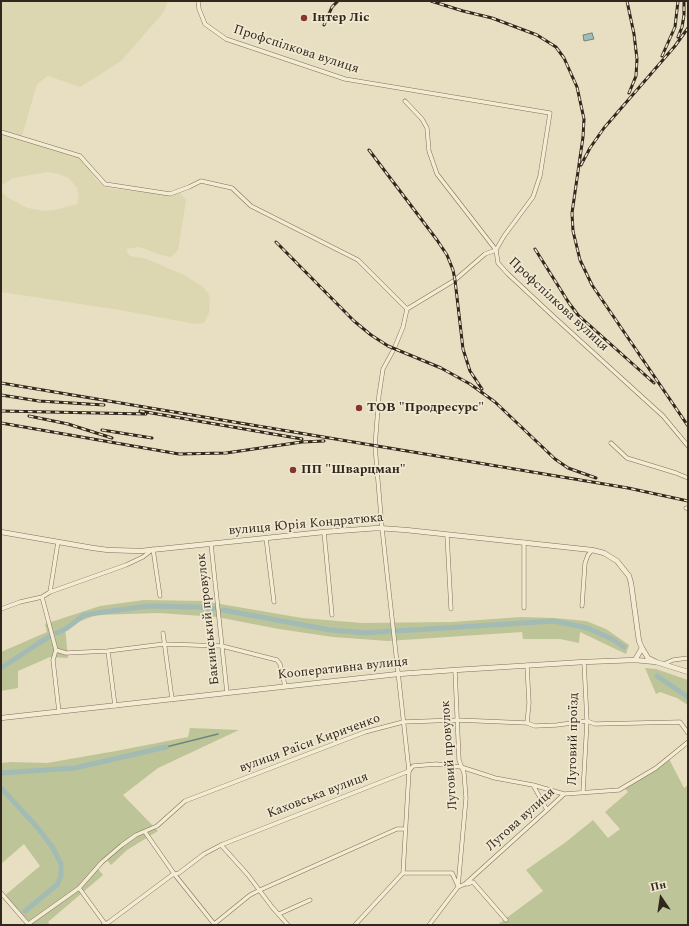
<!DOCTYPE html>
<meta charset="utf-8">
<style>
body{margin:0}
#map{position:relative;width:689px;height:926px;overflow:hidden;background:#e8dec1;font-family:Spectral,serif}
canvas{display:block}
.frame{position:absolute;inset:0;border:2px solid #31271d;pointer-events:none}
.north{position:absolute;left:641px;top:878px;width:40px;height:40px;-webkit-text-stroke:3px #f0e8d0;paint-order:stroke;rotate:347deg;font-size:11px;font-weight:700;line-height:16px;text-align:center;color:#31271d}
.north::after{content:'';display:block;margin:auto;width:14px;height:18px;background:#31271d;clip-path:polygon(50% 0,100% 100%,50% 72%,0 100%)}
</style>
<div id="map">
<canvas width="689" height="926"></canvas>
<div class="frame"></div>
<div class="north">Пн</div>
</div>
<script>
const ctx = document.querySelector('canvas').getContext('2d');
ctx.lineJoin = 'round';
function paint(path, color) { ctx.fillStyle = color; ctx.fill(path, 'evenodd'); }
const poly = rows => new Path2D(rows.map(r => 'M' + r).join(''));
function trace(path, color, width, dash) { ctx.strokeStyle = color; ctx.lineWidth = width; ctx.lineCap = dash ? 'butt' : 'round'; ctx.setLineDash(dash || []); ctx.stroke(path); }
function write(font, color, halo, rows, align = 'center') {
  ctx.font = font + ' Spectral,serif'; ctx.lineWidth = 3.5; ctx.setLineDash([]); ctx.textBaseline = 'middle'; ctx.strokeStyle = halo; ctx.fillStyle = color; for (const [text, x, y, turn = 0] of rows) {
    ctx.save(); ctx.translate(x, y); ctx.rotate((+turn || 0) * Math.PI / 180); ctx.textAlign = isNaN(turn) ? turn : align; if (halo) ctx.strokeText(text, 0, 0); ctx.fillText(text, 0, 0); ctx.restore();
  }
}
paint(poly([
 [1,1,168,1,163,13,121,61,80,87,48,76,37,84,22,136,37,144,80,156,96,180,105,188,170,195,180,193,186,200,178,250,171,257,157,254,143,248,138,247,127,249,127,252,130,256,147,259,186,276,203,287,208,293,210,299,209,313,204,323,195,324,120,310,1,292],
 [48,172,59,174,69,178,77,188,79,197,77,204,55,210,45,211,27,208,7,197,1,191,1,186,13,178]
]), '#dcd7b0');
paint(poly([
 [144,600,203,601,302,618,362,623,452,622,521,617,554,618,586,621,606,629,629,645,626,654,580,632,579,643,560,639,523,639,522,632,388,641,333,637,279,629,217,617,159,613,96,615,65,627,68,658,50,657,18,671,18,688,1,691,1,652,47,632,45,624,100,606],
 [645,668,656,669,688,680,688,705,677,698,660,692,656,694],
 [190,728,239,730,158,768,123,795,158,831,127,850,111,865,107,860,98,869,103,875,48,922,50,925,23,925,25,923,3,897,40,866,24,844,1,864,1,763,11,762,47,763,116,751,188,737],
 [669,759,684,788,688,785,688,925,497,925,543,891,526,870,566,842,593,820,608,838,620,829,605,812,628,792,624,788]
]), '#bdc497');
const water = poly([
 [592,33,594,39,584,41,583,35,592,33]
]);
paint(water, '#a3bbb5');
trace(water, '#6c8782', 1);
trace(poly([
 [166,747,218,734]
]), '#6c8782', 1.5);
trace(poly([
 [223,610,330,630,367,633,389,631],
 [397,631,554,621,587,628,612,639,624,647],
 [57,633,67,628,84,615,104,612,148,606,198,607,215,609],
 [1,668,39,643,49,637],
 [657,676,688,697],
 [1,773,75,768,166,747],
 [1,788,37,827,53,848,61,864,61,876,57,885,25,911]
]), '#a3bbb5', 5);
const minor = poly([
 [198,1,199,9,205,24,226,39,345,79,550,113,540,176,533,197,504,236,496,250,485,254,455,280,407,309,403,327,394,349,383,369,379,395,375,446,382,528,409,771,403,873,355,925],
 [405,101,422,119,427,128,429,151,437,174,496,250,498,263,508,274,553,316,663,416,688,446],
 [1,132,80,156,105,184,170,194,189,187,201,181,232,188,251,206,358,260,407,309],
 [611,443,627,458,676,473,688,478],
 [686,508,688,509],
 [324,532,332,615],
 [447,535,451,609],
 [266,538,274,602],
 [211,544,227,693],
 [50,592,58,542],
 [42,597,56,650,53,660,59,712],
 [582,606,585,563,588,555,592,550],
 [524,608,524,542],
 [1,609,20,602,42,597,50,592,126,565,143,557,153,549,160,596],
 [163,633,172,699],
 [56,650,66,653,108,651,164,644,222,646,277,660,280,664,285,686],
 [108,651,115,706],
 [664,664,673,660,688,658],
 [455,670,459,760,464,773,466,798,458,887],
 [527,723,529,703,527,665],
 [533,785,564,794],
 [583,792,587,721,584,662],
 [145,832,175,875,215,925],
 [221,845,248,875,272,907,288,925],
 [403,873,452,873,458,886],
 [467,884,473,882,506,920],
 [79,888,106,925],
 [1,893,28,924],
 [279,914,310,900],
 [27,925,79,888,102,862,122,845,136,835,157,826,185,801,365,732,403,722,457,720,527,723,535,726,557,725,587,721,595,724,680,722,688,733],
 [103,925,109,922,172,875,179,873,204,854,221,845,409,771,413,766,436,764,461,767,495,778,533,785,547,810],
 [213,925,250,895,260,890,397,829,405,829],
 [429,925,458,887,465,884,547,810,564,794,619,790,656,768,688,742]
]);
const tertiary = poly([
 [1,532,93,548,108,550,141,551,324,532,378,528,406,530,592,550,604,553,617,561,629,576,631,583,639,641,642,648,648,658,656,662],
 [635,660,642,648],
 [1,718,398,674,455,670,584,662,635,660,656,662,688,672]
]);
trace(minor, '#7f705b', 4.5);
trace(tertiary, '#7f705b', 5.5);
trace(minor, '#f4ebd3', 3.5);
trace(tertiary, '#f4ebd3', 4.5);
const rail = poly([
 [431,1,463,11,492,18,537,35,556,47,564,58,577,87,584,119,583,137,572,213,573,231,580,260,592,285,688,426],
 [627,1,634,34,637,59,636,76,629,93],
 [324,25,332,7,338,1],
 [678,37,682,27,684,15,684,1],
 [662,56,675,27,678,1],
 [369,150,437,240,447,255,453,270,455,280,463,349,470,371,482,389],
 [581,165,590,148,604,128,675,46,688,28],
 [276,242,354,321,371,335,388,346,441,368,470,384,495,402,555,459,568,468,596,478],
 [535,249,569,303,578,315,654,383],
 [1,383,628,488,688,501],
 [1,395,39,401,104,405],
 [1,411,146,414],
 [140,411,302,439],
 [29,416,68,424,112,438],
 [1,423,179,454,226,453,302,442,324,441],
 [102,430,152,438]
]);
trace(rail, '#31271d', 3);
trace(rail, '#f0e8d0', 1.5, [4.5]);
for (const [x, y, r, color] of [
 [304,18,4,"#873532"],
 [359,408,4,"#873532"],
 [293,470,4,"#873532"]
]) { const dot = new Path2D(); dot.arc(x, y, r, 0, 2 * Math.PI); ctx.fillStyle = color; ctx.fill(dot); trace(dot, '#f0e8d0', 1.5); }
write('bold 13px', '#31271d', '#f0e8d0', [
 ["Інтер Ліс",312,18],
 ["ТОВ \"Продресурс\"",367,408],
 ["ПП \"Шварцман\"",301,470]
], 'left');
write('13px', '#31271d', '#f0e8d0', [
 ["Профспілкова вулиця",296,50,18],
 ["Профспілкова вулиця",558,305,43],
 ["вулиця Юрія Кондратюка",306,525,-5],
 ["Бакинський провулок",209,619,-96],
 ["Кооперативна вулиця",343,669,-6],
 ["Луговий проїзд",574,739,-89],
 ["вулиця Раїси Кириченко",310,744,-20],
 ["Луговий провулок",450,755,-94],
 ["Каховська вулиця",318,796,-21],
 ["Лугова вулиця",521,820,-42]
]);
</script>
